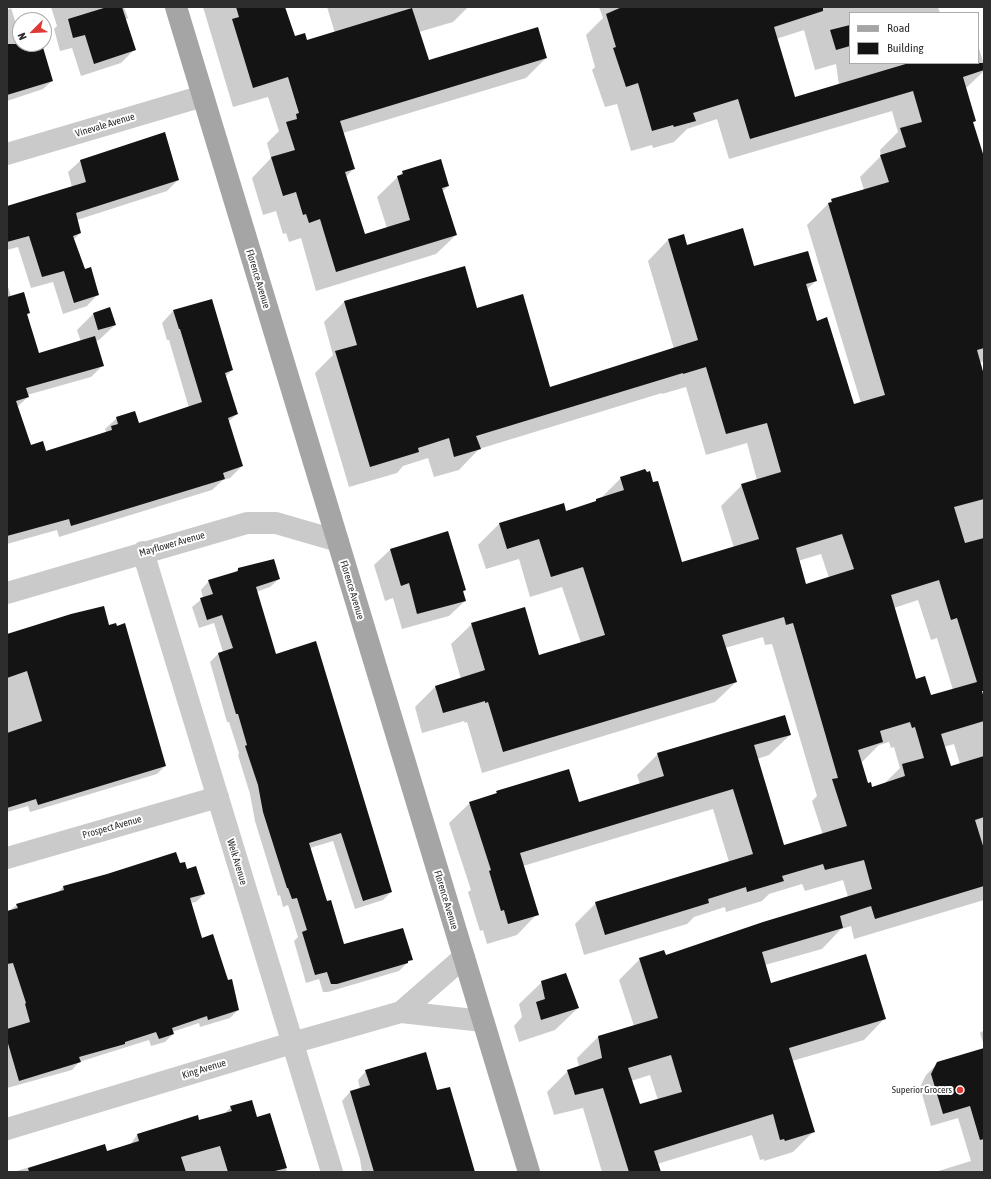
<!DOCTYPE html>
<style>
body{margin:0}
#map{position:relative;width:991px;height:1179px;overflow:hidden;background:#fff;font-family:"Asap Condensed",sans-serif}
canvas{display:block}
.frame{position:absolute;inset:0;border:8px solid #2d2d2d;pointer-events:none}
.legend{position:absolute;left:849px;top:12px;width:130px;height:52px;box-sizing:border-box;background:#fff;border:1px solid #ababab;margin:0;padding:5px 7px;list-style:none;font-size:12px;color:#2d2d2d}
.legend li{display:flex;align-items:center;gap:8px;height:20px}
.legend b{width:20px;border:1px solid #ababab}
.north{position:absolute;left:12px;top:12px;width:40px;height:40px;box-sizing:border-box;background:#fff;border:1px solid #ababab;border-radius:50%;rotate:246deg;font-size:11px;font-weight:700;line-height:16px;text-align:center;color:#2d2d2d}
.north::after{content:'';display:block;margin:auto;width:14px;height:18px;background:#db3a37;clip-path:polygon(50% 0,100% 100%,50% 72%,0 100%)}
</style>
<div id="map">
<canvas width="991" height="1179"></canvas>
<div class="frame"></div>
<ul class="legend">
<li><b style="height:5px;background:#a5a5a5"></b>Road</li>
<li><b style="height:11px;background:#141414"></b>Building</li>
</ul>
<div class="north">N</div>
</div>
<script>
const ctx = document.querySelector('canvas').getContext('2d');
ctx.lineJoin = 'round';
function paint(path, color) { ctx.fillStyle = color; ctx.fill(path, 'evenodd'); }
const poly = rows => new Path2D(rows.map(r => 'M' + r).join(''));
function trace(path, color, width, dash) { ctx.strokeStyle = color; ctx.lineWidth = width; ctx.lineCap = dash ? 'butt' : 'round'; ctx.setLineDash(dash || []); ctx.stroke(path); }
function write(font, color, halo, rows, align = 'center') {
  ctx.font = font + ' "Asap Condensed",sans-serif'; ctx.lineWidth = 4; ctx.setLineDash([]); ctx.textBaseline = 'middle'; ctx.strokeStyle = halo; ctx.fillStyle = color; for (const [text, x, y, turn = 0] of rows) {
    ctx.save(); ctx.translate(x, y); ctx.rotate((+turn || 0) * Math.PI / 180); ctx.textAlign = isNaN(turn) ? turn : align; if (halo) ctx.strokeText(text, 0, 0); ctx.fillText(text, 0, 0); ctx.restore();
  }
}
paint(poly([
 [51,7,124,7,128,18,125,20,134,50,121,63,81,76,72,48,60,51,54,29,57,26],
 [203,7,285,7,294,38,306,41,335,33,327,7,468,7,453,22,419,32,428,62,546,58,526,78,343,133,354,168,346,177,364,235,387,228,377,197,403,172,448,186,442,192,456,235,436,254,316,291,301,238,289,242,286,233,283,234,276,211,263,215,252,178,271,158,267,143,279,131,268,97,233,107],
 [599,7,938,7,940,13,850,13,850,63,978,63,978,45,984,65,984,71,965,89,975,121,972,123,982,155,984,154,984,361,979,363,984,378,984,684,979,685,984,702,984,900,854,939,851,926,841,929,822,949,765,965,771,984,884,1019,864,1040,792,1061,814,1131,793,1152,764,1161,764,1159,760,1160,752,1135,657,1164,660,1172,602,1172,583,1108,554,1115,547,1092,568,1071,579,1067,577,1058,598,1037,634,1026,619,980,640,959,665,956,848,897,843,880,805,891,802,884,769,894,762,901,726,912,725,907,694,917,687,924,584,955,575,924,596,903,729,862,713,809,523,866,537,914,517,935,487,944,483,930,480,931,468,892,471,890,449,823,470,803,494,795,497,792,578,803,640,784,637,775,658,754,790,735,769,755,757,759,784,847,823,835,812,801,817,796,772,644,765,645,763,637,725,648,736,682,715,702,482,773,467,722,465,723,464,721,422,733,415,707,435,687,461,679,451,644,472,624,538,656,581,643,562,587,530,597,519,559,486,569,478,545,499,524,563,504,566,512,593,503,600,499,621,478,681,563,734,548,721,506,742,485,757,480,747,443,706,455,686,387,662,394,662,393,479,449,459,470,434,477,428,458,403,466,397,473,349,487,315,373,333,355,324,322,345,301,476,309,549,388,674,349,648,261,668,240,754,267,816,281,806,290,816,322,854,405,861,403,807,225,832,200,864,190,860,177,881,156,880,150,898,132,892,111,729,159,717,119,687,129,674,142,653,148,652,145,631,151,617,104,605,107,592,70,595,67,586,35,603,18],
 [804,30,815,70,836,64,839,85,794,98,776,39],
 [821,554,829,578,805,585,798,561],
 [918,600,931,640,937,638,953,690,930,697,915,680,894,608],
 [889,742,891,748,894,747,900,768,883,785,871,789,867,784,861,763,879,745],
 [954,744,960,764,950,767,944,747],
 [650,1075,658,1100,639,1106,631,1081],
 [11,8,18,30,20,30,20,44,40,44,52,81,43,89,7,101,7,10],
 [164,133,178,180,167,191,77,220,80,233,73,240,85,270,98,294,87,306,63,314,53,282,31,288,18,247,7,250,7,207,72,187,68,172,80,161],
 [7,283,11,297,29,312,27,315,38,354,81,342,77,330,93,314,110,309,115,325,99,340,95,341,103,365,91,377,27,395,28,397,17,407,30,446,45,453,106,432,105,429,117,418,138,425,189,408,169,340,167,340,162,323,173,311,232,370,225,377,237,414,228,422,242,466,230,478,223,480,212,490,59,537,57,530,7,544],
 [448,532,465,590,462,593,465,601,449,616,402,629,393,598,385,601,374,565,390,550],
 [238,569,279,579,270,587,256,592,275,655,391,892,383,900,355,909,333,841,310,848,327,903,344,946,411,959,399,971,328,992,323,992,319,979,306,983,294,941,298,937,288,905,283,907,280,895,278,896,255,821,250,794,238,755,239,753,229,722,227,722,210,662,218,654,223,652,214,623,199,628,192,607,203,598,201,590,209,581,234,574],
 [108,626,165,766,157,774,30,812,28,806,7,812,7,635],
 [179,864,186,870,204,894,196,902,190,903,201,939,238,1010,230,1018,200,1027,199,1023,172,1032,173,1034,165,1042,151,1046,149,1040,79,1062,72,1070,7,1088,7,912,17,905,57,893,63,887,108,875],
 [542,982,578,1008,555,1030,519,1042,514,1026,522,1017,519,1004],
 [984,1030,984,1046,980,1033],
 [984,1049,984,1172,935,1172,971,1161,958,1118,931,1126,920,1087,926,1075,938,1063],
 [366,1071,436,1091,474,1172,362,1172,360,1159,342,1101,350,1092,360,1089,358,1080],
 [231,1107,256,1118,270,1114,287,1172,13,1172,104,1145,106,1152,130,1145,137,1135,224,1114]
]), '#0003');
paint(poly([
 [107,7,122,7,136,50,94,64,85,35,73,38,68,19],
 [236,7,285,7,295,36,305,33,307,40,412,8,429,60,538,27,547,58,340,121,355,169,345,172,365,234,410,220,397,176,403,174,402,171,441,159,449,186,442,188,457,235,336,272,320,219,309,223,306,214,303,215,296,192,283,196,271,157,295,150,286,122,297,119,296,114,299,113,288,77,253,88,232,19,239,17],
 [622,7,823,7,823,11,774,27,795,97,909,63,984,63,984,70,963,77,976,121,973,122,984,157,984,348,977,350,984,375,984,499,954,507,965,543,984,538,984,691,982,691,984,698,984,721,941,734,951,766,984,756,984,817,975,820,984,849,984,886,875,919,871,906,840,916,843,928,762,952,771,983,866,954,886,1019,789,1048,815,1132,785,1141,784,1139,780,1140,773,1114,654,1151,661,1172,629,1172,603,1088,575,1095,567,1070,602,1058,598,1036,658,1018,639,958,664,950,666,955,763,922,872,889,864,860,825,870,823,864,782,876,784,881,747,892,746,887,708,899,709,903,605,935,595,902,753,854,733,789,520,853,539,915,508,924,504,910,501,911,489,871,491,870,469,802,497,793,496,791,569,769,579,802,664,776,657,753,785,715,791,735,754,745,784,845,847,826,832,779,838,778,793,623,786,625,784,617,722,635,737,682,503,752,488,702,485,703,485,701,443,713,435,686,485,670,471,623,525,607,539,655,605,635,583,567,551,577,539,539,507,549,499,523,564,503,566,511,596,501,596,499,624,490,620,477,645,469,647,472,650,471,653,482,658,481,682,562,759,539,741,484,781,472,767,423,726,434,706,367,683,374,683,373,476,436,481,449,454,457,449,438,418,448,419,452,370,467,335,351,357,345,344,301,465,266,477,308,523,294,550,387,698,340,668,239,684,234,687,245,743,228,754,266,808,251,817,281,806,284,817,321,827,317,854,404,885,395,828,203,832,202,831,199,889,182,880,155,906,147,900,128,922,122,913,91,750,139,738,99,693,113,696,121,674,127,673,125,652,131,638,83,626,87,613,48,616,47,606,14],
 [842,534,854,569,806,584,796,548],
 [939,580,951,620,957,618,977,682,931,695,925,676,916,679,891,595],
 [910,722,912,728,915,727,924,758,902,764,905,776,872,787,871,782,868,783,858,750,883,742,880,731],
 [671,1055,682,1092,640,1104,628,1068],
 [850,25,850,46,836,50,830,30],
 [7,44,42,44,53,81,7,95],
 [165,132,179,180,76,213,81,233,73,236,85,269,91,267,99,295,74,303,64,271,42,277,29,236,7,242,7,206,86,182,80,160],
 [24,292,30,313,27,314,39,353,95,336,104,366,26,388,29,397,16,401,31,445,43,441,46,451,112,430,111,426,118,424,116,417,135,411,139,423,202,402,180,329,179,329,173,310,212,299,233,370,225,373,238,414,228,418,243,466,223,473,225,479,71,526,69,519,7,536,7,297],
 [110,307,116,325,98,330,93,313],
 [448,531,466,590,463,591,466,601,417,614,409,583,401,586,390,549],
 [274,559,280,579,256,587,276,654,316,641,392,892,363,901,341,833,309,843,327,901,331,900,344,944,403,928,413,960,408,961,408,963,337,984,331,984,327,972,315,975,302,932,307,930,297,898,292,899,288,888,287,888,263,812,258,785,245,746,247,745,238,714,236,714,218,653,233,648,222,615,207,620,200,598,213,594,208,580,238,571,238,568],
 [104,606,109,625,116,623,117,626,125,623,166,766,38,805,36,799,7,808,7,733,42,721,27,671,7,678,7,634,71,614],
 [176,852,180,863,185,862,187,869,196,866,205,894,190,898,202,938,213,934,228,980,232,979,239,1010,208,1020,207,1016,172,1028,174,1034,159,1039,156,1032,125,1042,125,1044,79,1057,81,1062,19,1081,7,1040,7,1029,30,1022,25,1004,26,1003,13,963,7,964,7,911,18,908,16,904,64,890,63,886,107,874],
 [566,973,579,1008,541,1020,536,1002,545,999,541,981],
 [984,1048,984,1139,980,1140,970,1106,943,1114,931,1074,937,1062],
 [426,1052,437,1090,450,1087,475,1172,374,1172,350,1091,370,1085,365,1070],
 [252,1100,257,1117,270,1113,287,1168,271,1172,228,1172,220,1146,181,1157,186,1172,29,1172,28,1168,105,1144,107,1151,139,1141,137,1134,198,1115,199,1120,232,1111,230,1106]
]), '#141414');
trace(poly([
 [7,154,203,96],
 [143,552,332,1172],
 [7,593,247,523,276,523,338,541],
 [7,858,218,797],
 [401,1012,464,957],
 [7,1129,292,1043,401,1012,483,1021]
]), '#cacaca', 22);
trace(poly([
 [176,7,529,1172]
]), '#a5a5a5', 22);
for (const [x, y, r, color] of [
 [960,1090,4,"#db3a37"]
]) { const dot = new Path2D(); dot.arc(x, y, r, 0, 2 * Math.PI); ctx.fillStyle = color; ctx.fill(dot); trace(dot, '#fff', 1.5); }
write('10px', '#2d2d2d', '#fff', [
 ["Vinevale Avenue",105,125,-17],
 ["Florence Avenue",258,279,73],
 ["Mayflower Avenue",172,544,-16],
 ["Florence Avenue",352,590,73],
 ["Prospect Avenue",112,827,-16],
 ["Weik Avenue",237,862,73],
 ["Florence Avenue",446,900,73],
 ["King Avenue",204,1069,-17]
]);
write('10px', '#2d2d2d', '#fff', [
 ["Superior Grocers",952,1090]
], 'right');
</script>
